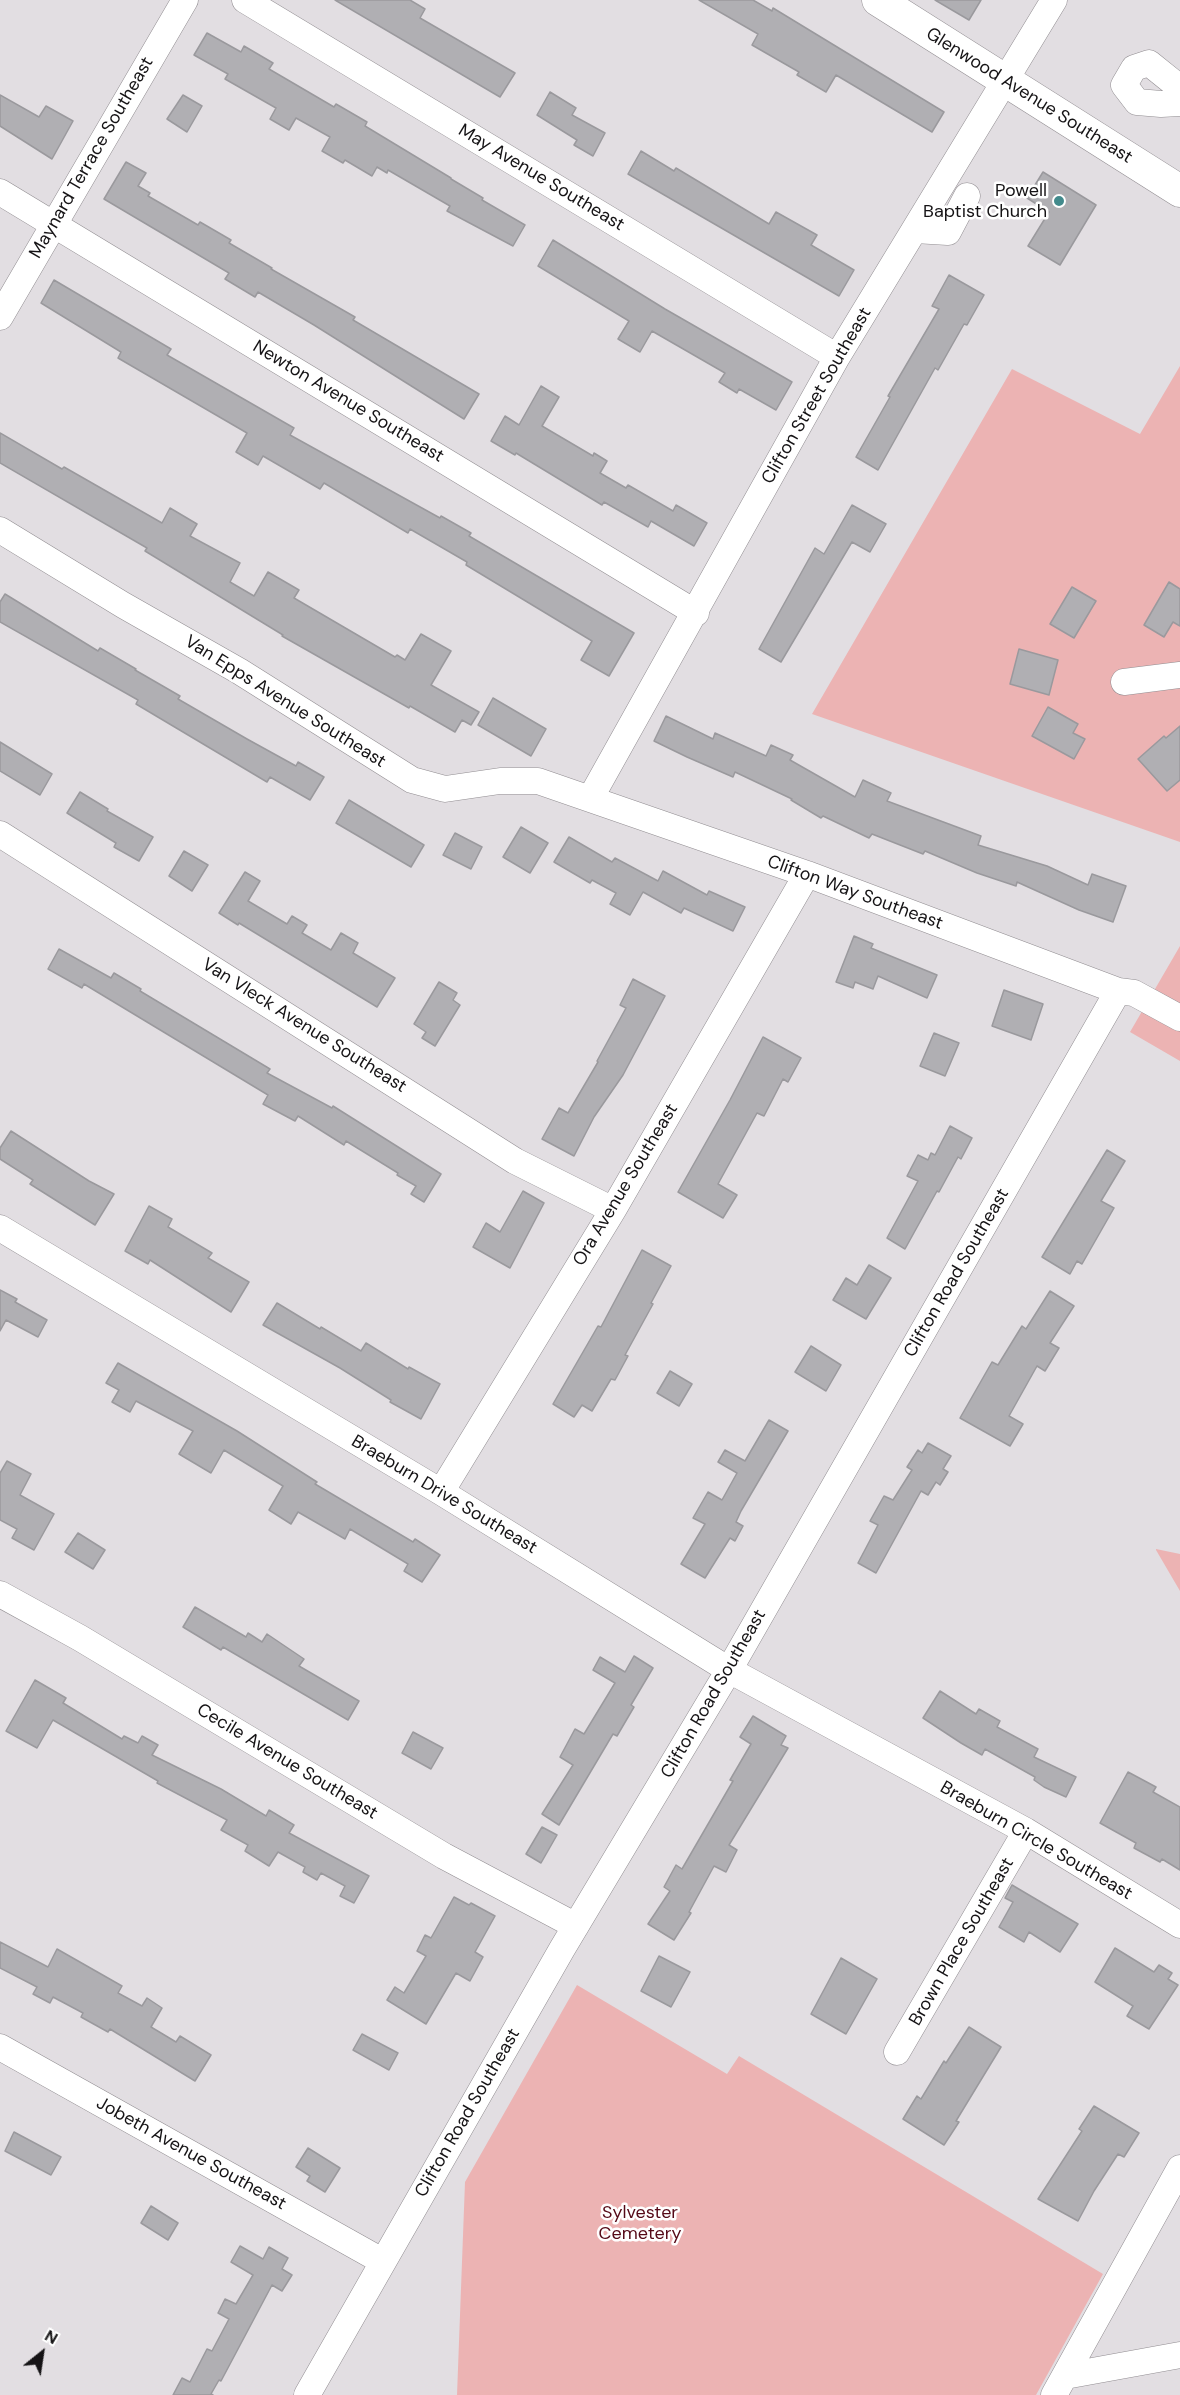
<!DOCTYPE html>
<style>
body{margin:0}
#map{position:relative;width:1180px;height:2395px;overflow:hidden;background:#e2dee2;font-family:"DM Sans",sans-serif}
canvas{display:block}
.north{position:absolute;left:12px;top:2323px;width:60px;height:60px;-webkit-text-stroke:4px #fff;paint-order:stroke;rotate:30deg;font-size:16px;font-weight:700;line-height:24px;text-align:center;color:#151315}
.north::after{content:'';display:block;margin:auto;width:21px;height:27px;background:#151315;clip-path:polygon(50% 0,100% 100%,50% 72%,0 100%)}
</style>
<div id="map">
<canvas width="1180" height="2395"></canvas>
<div class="north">N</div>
</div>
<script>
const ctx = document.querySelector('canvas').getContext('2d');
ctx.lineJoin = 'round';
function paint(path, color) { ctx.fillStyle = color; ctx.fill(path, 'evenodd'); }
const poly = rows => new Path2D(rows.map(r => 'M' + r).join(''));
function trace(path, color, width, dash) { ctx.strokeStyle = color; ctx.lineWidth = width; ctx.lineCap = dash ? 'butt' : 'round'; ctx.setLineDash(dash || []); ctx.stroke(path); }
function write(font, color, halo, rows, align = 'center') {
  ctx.font = font + ' "DM Sans",sans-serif'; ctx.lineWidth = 5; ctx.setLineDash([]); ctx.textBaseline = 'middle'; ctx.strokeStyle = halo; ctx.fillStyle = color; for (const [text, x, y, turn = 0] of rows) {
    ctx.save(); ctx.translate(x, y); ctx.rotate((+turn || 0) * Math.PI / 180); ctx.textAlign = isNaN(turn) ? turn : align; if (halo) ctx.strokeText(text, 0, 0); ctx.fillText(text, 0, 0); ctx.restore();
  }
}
paint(poly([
 [1180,366,1180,842,812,714,1012,369,1140,434],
 [1180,946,1180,1061,1130,1032],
 [1156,1549,1180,1554,1180,1591,1156,1550],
 [577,1985,727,2074,739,2056,1103,2274,1036,2395,457,2395,465,2182]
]), '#ecb3b3');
const building = poly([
 [335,0,410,0,425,9,420,18,515,73,500,97,335,0],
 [699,0,753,0,772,11,773,8,944,112,932,132,836,75,826,92,797,75,799,72,752,45,758,34,699,0],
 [935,0,981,0,969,20,935,0],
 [207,33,241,52,244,46,273,63,269,69,334,107,336,104,367,122,365,126,451,178,451,179,483,198,482,200,525,225,513,246,447,211,450,206,388,170,387,173,377,167,372,176,345,160,343,163,322,151,330,137,296,118,289,130,270,119,276,108,225,79,228,74,194,55,207,33],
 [550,92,576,108,572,115,605,133,593,156,574,145,577,140,537,115,550,92],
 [0,95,39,117,46,106,73,121,52,159,0,126,0,95],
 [183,95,202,106,187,132,167,119,183,95],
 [641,151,674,171,676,168,769,224,776,212,817,235,811,245,854,270,839,296,628,174,641,151],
 [126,162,146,173,138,186,150,193,148,196,198,225,200,222,231,240,229,243,272,268,271,269,355,317,353,320,479,394,464,419,314,325,258,292,255,297,225,279,229,273,104,199,126,162],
 [1043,172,1096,205,1060,265,1028,246,1049,212,1027,198,1043,172],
 [553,240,665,309,792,382,776,410,739,389,737,393,719,382,725,373,652,331,640,352,618,339,629,321,538,266,553,240],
 [949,275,984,295,967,325,964,324,938,370,935,368,878,470,856,457,890,397,888,396,939,309,932,306,949,275],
 [54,280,171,349,167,355,294,428,290,435,440,518,441,516,471,533,469,536,634,633,609,676,581,660,592,641,466,565,467,562,410,529,408,533,324,483,320,489,263,456,258,465,236,452,247,433,118,358,121,352,41,303,54,280],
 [541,386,559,397,542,426,593,456,594,453,607,461,600,473,626,488,628,485,673,511,676,505,707,523,694,546,651,521,648,527,604,502,602,505,516,453,515,455,491,441,505,416,519,425,541,386],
 [0,433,62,469,64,467,162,523,170,508,197,524,190,536,240,563,230,582,254,596,268,572,299,590,294,598,395,657,397,655,405,660,421,634,451,651,431,685,479,712,471,725,462,720,455,732,410,706,409,708,282,636,283,635,145,551,147,548,0,463,0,433],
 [852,505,886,524,870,552,852,542,781,662,759,649,815,548,824,554,852,505],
 [1169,582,1180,589,1180,626,1173,622,1164,637,1144,625,1169,582],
 [1072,587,1096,601,1074,638,1050,624,1072,587],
 [5,594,98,651,100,648,136,669,135,670,180,696,178,699,247,739,296,766,298,762,324,777,310,800,270,777,267,782,136,704,138,700,0,622,0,602,5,594],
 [1019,649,1058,660,1049,695,1010,684,1019,649],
 [493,698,546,729,531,756,478,725,493,698],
 [1048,707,1078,724,1073,733,1085,739,1074,759,1032,736,1048,707],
 [666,716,713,739,715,733,766,756,771,745,793,755,790,760,855,797,863,780,891,793,887,801,981,836,978,845,1047,866,1088,885,1092,874,1126,886,1113,922,1079,910,1017,882,1016,886,977,873,925,851,923,854,872,834,869,838,823,816,821,818,791,800,792,799,735,772,733,777,687,757,654,741,666,716],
 [1180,726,1180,780,1167,791,1138,759,1164,736,1166,738,1180,726],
 [0,742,52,774,40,795,0,771,0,742],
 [80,792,108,809,107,811,153,837,139,861,114,847,116,843,67,813,80,792],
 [349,800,424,845,411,867,336,823,349,800],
 [521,827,548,843,530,873,503,857,521,827],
 [455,833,482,847,471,869,443,855,455,833],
 [569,837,612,862,615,858,658,881,663,871,707,895,709,891,745,907,733,931,684,908,681,913,643,892,630,915,610,904,616,893,592,880,590,883,554,862,569,837],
 [184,851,208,865,192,891,169,876,184,851],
 [245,872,260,881,248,901,287,924,292,916,307,925,302,933,331,950,341,933,358,943,353,953,395,978,377,1007,239,923,238,925,219,913,245,872],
 [854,936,873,944,871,948,937,975,927,998,878,976,873,989,855,982,853,988,836,982,854,936],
 [59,949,111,978,114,973,141,989,140,991,270,1069,267,1073,332,1108,333,1106,441,1174,424,1202,411,1194,416,1186,397,1175,398,1173,346,1141,344,1145,298,1116,295,1121,263,1104,268,1095,84,984,82,988,48,969,59,949],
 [633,979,665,996,623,1075,594,1117,574,1156,542,1139,559,1108,568,1113,598,1062,597,1061,626,1008,620,1005,633,979],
 [439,982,457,993,453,1000,460,1005,435,1046,422,1038,426,1032,414,1024,439,982],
 [1004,990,1043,1004,1031,1040,992,1026,1004,990],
 [934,1033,959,1043,945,1076,920,1066,934,1033],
 [763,1037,801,1058,788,1082,783,1079,764,1116,757,1113,718,1184,737,1195,723,1218,678,1192,730,1100,763,1037],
 [950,1126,972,1138,961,1159,958,1157,939,1192,937,1191,905,1249,887,1238,918,1181,907,1176,918,1155,928,1160,931,1153,935,1155,950,1126],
 [11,1131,89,1181,114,1194,95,1225,30,1184,33,1180,0,1159,0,1148,11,1131],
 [1107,1150,1125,1161,1101,1201,1114,1208,1082,1264,1077,1261,1070,1274,1042,1257,1107,1150],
 [523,1191,544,1203,510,1268,473,1247,486,1223,500,1232,523,1191],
 [149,1206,172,1219,168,1227,212,1253,208,1258,249,1282,231,1312,150,1260,148,1264,125,1251,149,1206],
 [642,1250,671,1266,651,1303,653,1304,625,1355,628,1356,615,1380,611,1379,592,1411,582,1405,574,1417,553,1404,598,1326,601,1327,642,1250],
 [869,1265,891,1278,866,1319,833,1300,846,1278,857,1285,869,1265],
 [0,1290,17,1299,15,1302,47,1320,38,1337,6,1320,0,1331,0,1290],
 [1050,1291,1074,1306,1050,1343,1059,1348,1045,1371,1037,1366,1009,1416,1023,1424,1010,1446,960,1418,992,1362,998,1365,1022,1326,1026,1329,1050,1291],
 [277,1303,320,1329,321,1327,361,1351,366,1343,408,1369,409,1367,440,1384,421,1419,390,1402,391,1400,340,1368,263,1325,277,1303],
 [811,1346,841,1365,826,1391,795,1372,811,1346],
 [118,1363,237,1431,317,1482,315,1484,413,1542,415,1539,440,1555,422,1582,404,1571,408,1564,350,1529,345,1539,298,1512,291,1524,269,1510,283,1486,224,1450,211,1473,179,1454,193,1431,136,1401,130,1412,112,1402,119,1390,106,1383,118,1363],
 [670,1371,692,1384,679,1406,657,1393,670,1371],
 [769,1420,788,1431,741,1511,736,1522,743,1526,735,1541,730,1538,705,1578,681,1564,705,1524,693,1518,708,1492,722,1500,737,1473,718,1462,725,1450,745,1461,769,1420],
 [928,1443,951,1456,943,1469,948,1472,940,1485,936,1482,928,1495,921,1491,876,1573,858,1563,878,1525,870,1521,884,1496,893,1500,912,1470,907,1467,918,1450,922,1453,928,1443],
 [7,1461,31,1474,20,1495,54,1514,34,1550,12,1538,17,1529,0,1520,0,1473,7,1461],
 [78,1533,105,1550,93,1569,65,1552,78,1533],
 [195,1607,246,1637,248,1633,262,1642,267,1634,304,1659,299,1666,359,1701,348,1720,223,1647,221,1650,183,1627,195,1607],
 [634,1656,653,1668,631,1705,634,1707,617,1736,613,1734,559,1825,542,1814,573,1765,560,1757,575,1729,584,1734,615,1683,593,1670,600,1657,625,1672,634,1656],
 [35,1680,66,1698,63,1703,122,1739,124,1736,138,1743,142,1736,158,1745,152,1755,221,1789,266,1816,269,1810,294,1825,289,1833,369,1876,354,1903,340,1896,345,1886,321,1873,317,1880,303,1872,305,1867,278,1852,269,1866,245,1851,248,1845,221,1830,227,1820,157,1783,158,1781,53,1720,37,1748,6,1731,35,1680],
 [940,1691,976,1714,979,1709,1000,1721,997,1727,1038,1749,1034,1757,1076,1777,1066,1797,1044,1787,1034,1780,1035,1777,985,1749,982,1755,961,1743,923,1718,940,1691],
 [753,1716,786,1736,781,1745,788,1748,729,1845,737,1850,726,1872,714,1866,689,1912,691,1913,674,1940,648,1924,670,1891,664,1887,676,1865,682,1869,733,1781,730,1780,751,1744,740,1737,753,1716],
 [413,1732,443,1748,431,1769,402,1753,413,1732],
 [1128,1772,1156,1787,1153,1792,1180,1807,1180,1870,1162,1859,1160,1862,1134,1848,1136,1843,1100,1823,1128,1772],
 [542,1827,557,1835,541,1863,526,1854,542,1827],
 [1012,1885,1078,1924,1060,1952,1029,1932,1024,1942,999,1927,1013,1902,1005,1898,1012,1885],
 [454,1897,469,1905,471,1903,495,1916,475,1952,483,1957,470,1981,456,1973,426,2024,387,2000,395,1987,404,1993,426,1956,417,1951,425,1935,431,1938,454,1897],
 [0,1942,48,1967,57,1949,122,1986,118,1993,142,2006,147,1998,162,2008,151,2027,176,2042,180,2036,211,2055,195,2081,110,2029,108,2032,81,2017,83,2013,53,1997,50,2003,33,1994,37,1987,0,1968,0,1942],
 [1115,1948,1154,1972,1159,1965,1172,1973,1168,1979,1178,1985,1149,2029,1127,2016,1133,2006,1095,1982,1115,1948],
 [659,1956,690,1972,671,2007,641,1991,659,1956],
 [841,1958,877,1979,846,2034,811,2014,841,1958],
 [969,2027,1001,2047,956,2121,959,2122,944,2145,903,2119,917,2096,921,2099,944,2061,946,2063,969,2027],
 [362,2034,398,2053,389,2070,353,2050,362,2034],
 [1094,2106,1139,2133,1124,2157,1118,2154,1094,2191,1078,2221,1038,2199,1082,2131,1079,2129,1094,2106],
 [14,2132,61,2157,51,2175,5,2151,14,2132],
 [308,2148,340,2168,325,2192,307,2181,310,2176,296,2167,308,2148],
 [151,2206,178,2223,168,2240,141,2223,151,2206],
 [240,2246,263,2259,269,2247,288,2258,282,2269,292,2275,282,2291,272,2285,221,2381,219,2380,211,2394,213,2395,173,2395,182,2378,190,2382,207,2349,212,2351,229,2319,218,2313,225,2299,236,2304,253,2275,231,2262,240,2246]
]);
paint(building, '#b0afb3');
trace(building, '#9a999d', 1.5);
const minor = poly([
 [245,0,837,357],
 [1180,88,1149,63,1134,68,1124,85,1137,102,1161,104,1180,103],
 [0,192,696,613],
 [915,230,948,232,967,196],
 [0,317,185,0],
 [0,530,123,605,239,671,412,780,445,789,500,781,538,781,807,874,1118,991,1134,993,1180,1018],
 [1124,682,1180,675],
 [590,799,837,357,1054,0],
 [0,834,515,1161,613,1210],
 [0,1228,441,1492,729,1670,1026,1831,1180,1925],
 [441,1492,613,1210,807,874],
 [0,1594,80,1638,444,1856,576,1926],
 [0,2047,382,2261],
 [897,2052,1026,1831],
 [1065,2376,1180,2355],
 [307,2395,562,1949,729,1670,1118,991],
 [1054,2395,1180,2168]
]);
const major = poly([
 [878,0,1180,191]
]);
trace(minor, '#918d91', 27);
trace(major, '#918d91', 33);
trace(minor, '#fff', 26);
trace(major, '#fff', 32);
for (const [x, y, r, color] of [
 [1059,201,6,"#428a8c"]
]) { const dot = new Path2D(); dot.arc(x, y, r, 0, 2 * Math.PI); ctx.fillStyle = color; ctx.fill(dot); trace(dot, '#fff', 2); }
write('18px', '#151315', '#fff', [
 ["Glenwood Avenue Southeast",1029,96,32],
 ["Maynard Terrace Southeast",92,158,-60],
 ["May Avenue Southeast",541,178,31],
 ["Clifton Street Southeast",817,396,-60],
 ["Newton Avenue Southeast",348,402,31],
 ["Van Epps Avenue Southeast",285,702,32],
 ["Clifton Way Southeast",855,893,20],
 ["Van Vleck Avenue Southeast",304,1026,32],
 ["Ora Avenue Southeast",626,1185,-59],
 ["Clifton Road Southeast",957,1273,-60],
 ["Braeburn Drive Southeast",444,1495,31],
 ["Clifton Road Southeast",714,1694,-60],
 ["Cecile Avenue Southeast",287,1762,31],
 ["Braeburn Circle Southeast",1036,1841,30],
 ["Brown Place Southeast",962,1942,-60],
 ["Clifton Road Southeast",468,2113,-60],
 ["Jobeth Avenue Southeast",191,2154,29]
]);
write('18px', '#151315', '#fff', [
 ["Powell",1047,191],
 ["Baptist Church",1047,212]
], 'right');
write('18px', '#550917', '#fff', [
 ["Sylvester",640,2213],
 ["Cemetery",640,2234]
]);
</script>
